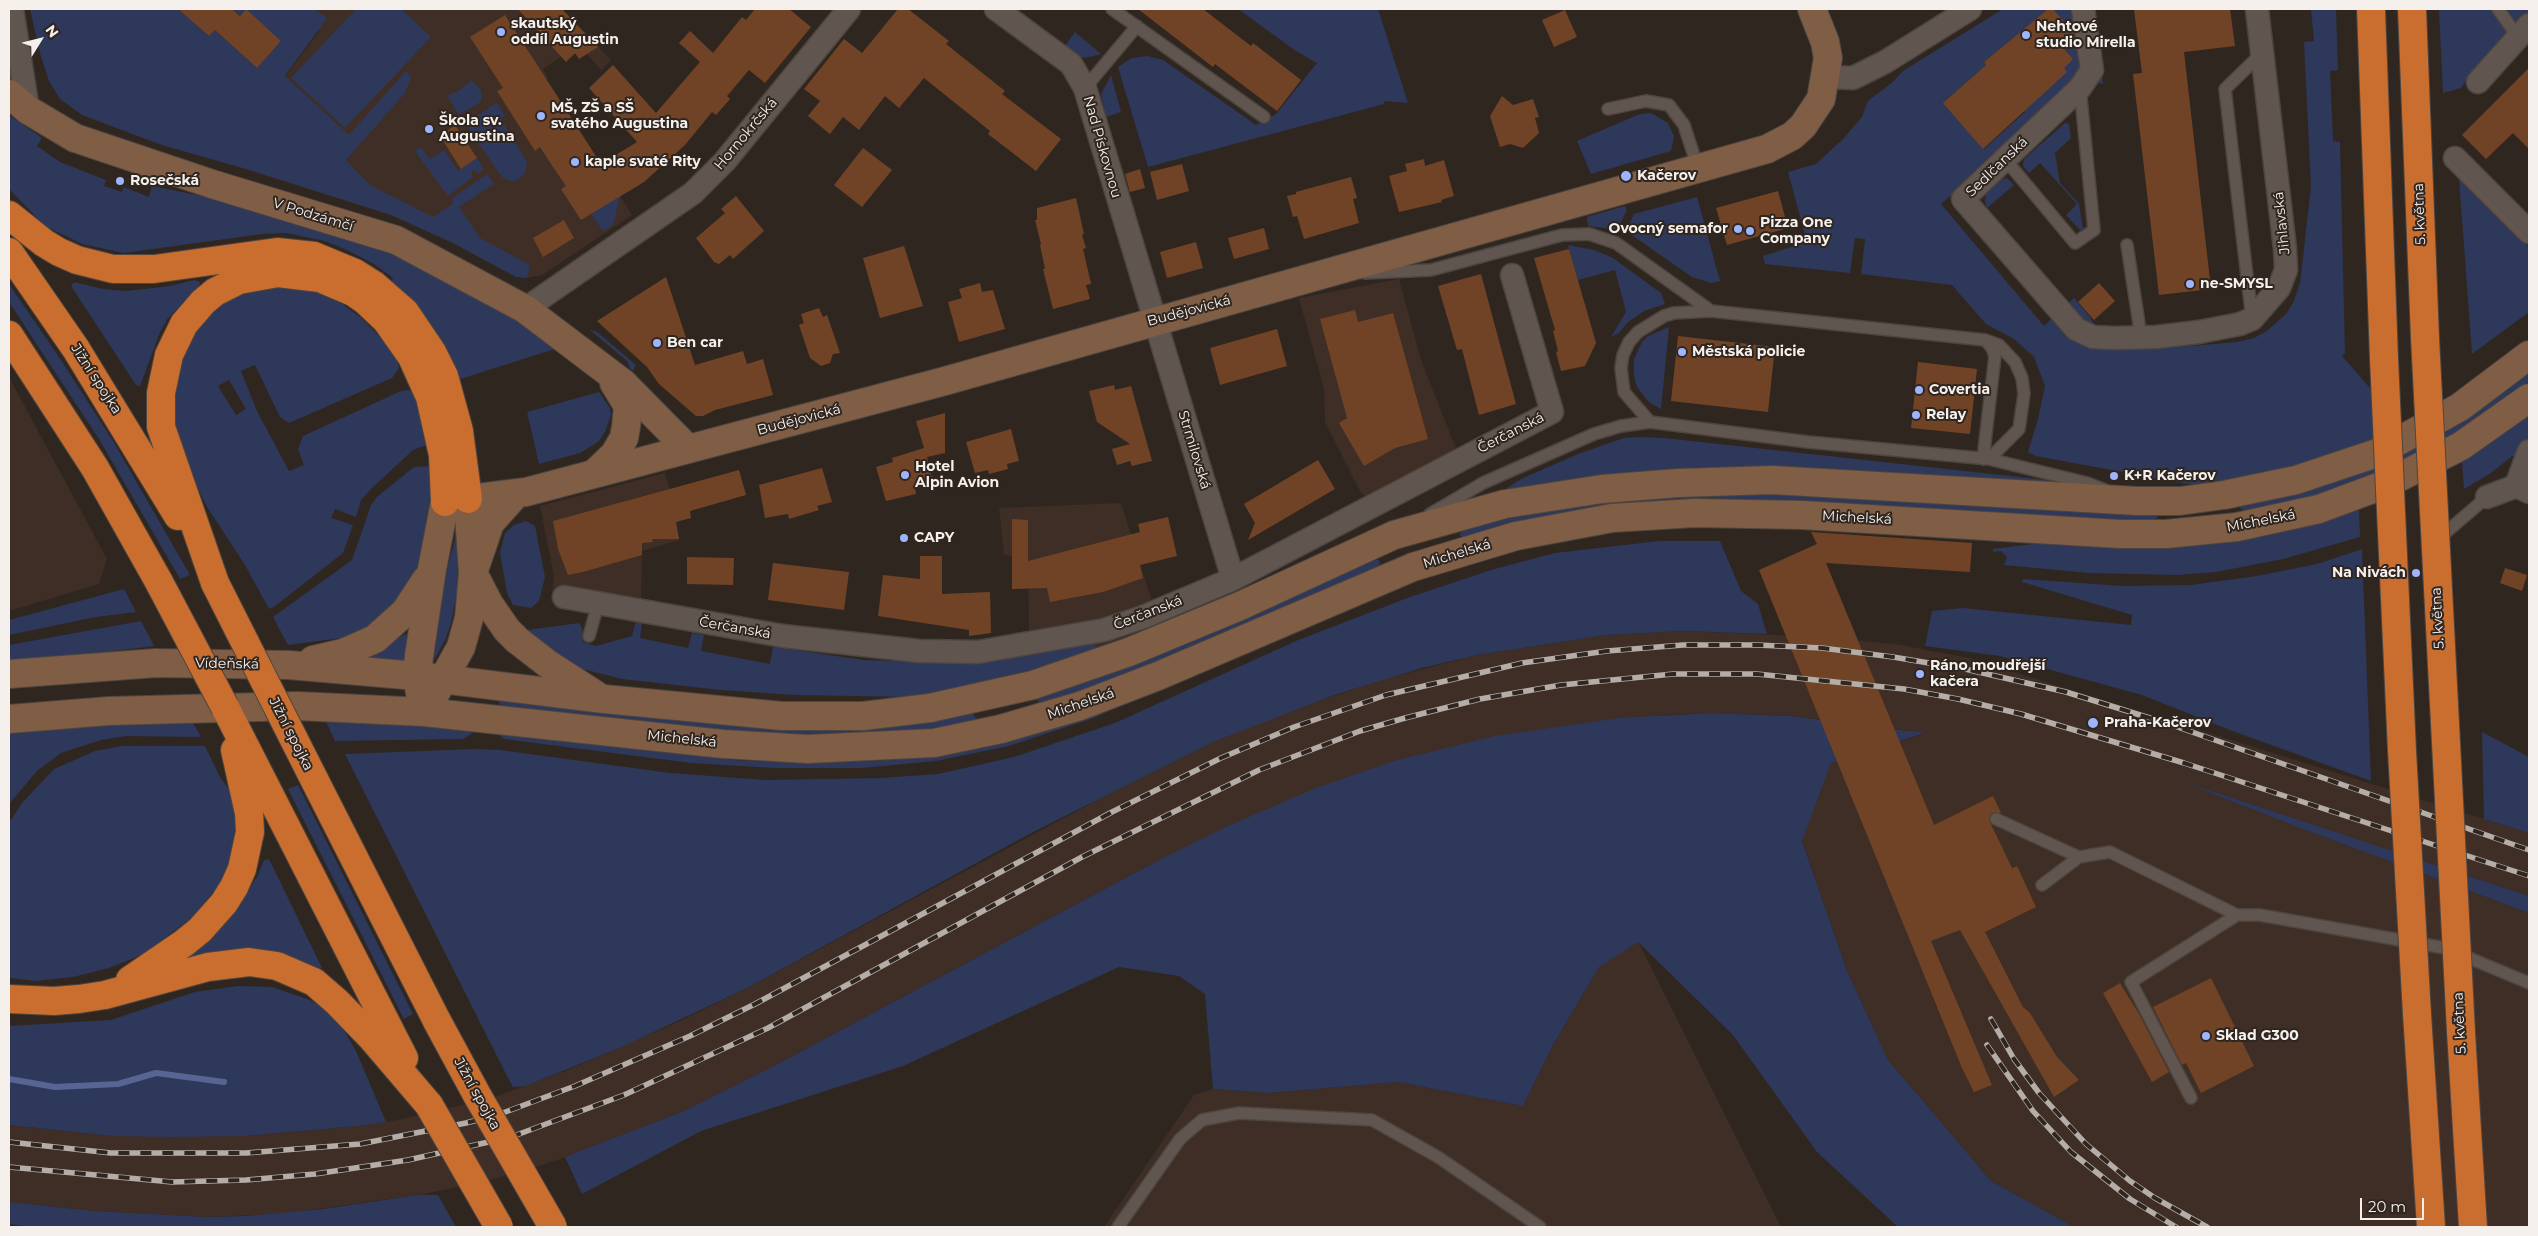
<!DOCTYPE html>
<meta charset="utf-8">
<style>
body{margin:0}
#map{position:relative;width:2538px;height:1236px;overflow:hidden;background:#302620;font-family:Montserrat,sans-serif}
canvas{display:block}
.frame{position:absolute;inset:0;border:10px solid #f6f0ec;pointer-events:none}
.north{position:absolute;left:15px;top:15px;width:50px;height:50px;-webkit-text-stroke:4px #302620;paint-order:stroke;rotate:54deg;font-size:14px;font-weight:700;line-height:20px;text-align:center;color:#f6f0ec}
.north::after{content:'';display:block;margin:auto;width:18px;height:22px;background:#f6f0ec;clip-path:polygon(50% 0,100% 100%,50% 72%,0 100%)}
.scale{position:absolute;left:2360px;top:1198px;width:64px;height:22px;box-sizing:border-box;border:2px solid #f6f0ec;border-top:0;padding-left:6px;font-size:15px;line-height:18px;white-space:nowrap;color:#f6f0ec;-webkit-text-stroke:4px #302620;paint-order:stroke}
</style>
<div id="map">
<canvas width="2538" height="1236"></canvas>
<div class="frame"></div>
<div class="north">N</div>
<div class="scale">20 m</div>
</div>
<script>
const ctx = document.querySelector('canvas').getContext('2d');
ctx.lineJoin = 'round';
function paint(path, color) { ctx.fillStyle = color; ctx.fill(path, 'evenodd'); }
const poly = rows => new Path2D(rows.map(r => 'M' + r).join(''));
function trace(path, color, width, dash) { ctx.strokeStyle = color; ctx.lineWidth = width; ctx.lineCap = dash ? 'butt' : 'round'; ctx.setLineDash(dash || []); ctx.stroke(path); }
function write(font, color, halo, rows, align = 'center') {
  ctx.font = font + ' Montserrat,sans-serif'; ctx.lineWidth = 4; ctx.setLineDash([]); ctx.textBaseline = 'middle'; ctx.strokeStyle = halo; ctx.fillStyle = color; for (const [text, x, y, turn = 0] of rows) {
    ctx.save(); ctx.translate(x, y); ctx.rotate((+turn || 0) * Math.PI / 180); ctx.textAlign = isNaN(turn) ? turn : align; if (halo) ctx.strokeText(text, 0, 0); ctx.fillText(text, 0, 0); ctx.restore();
  }
}
paint(poly([
 [280,9,562,9,611,60,601,70,583,50,569,58,565,54,543,69,548,78,546,79,600,164,620,152,640,185,620,196,632,215,542,275,527,278,516,277,453,243,391,215,275,178,277,88,319,31],
 [1399,279,1421,360,1457,451,1366,497,1360,491,1325,422,1324,389,1299,298],
 [9,377,107,559,99,584,9,611],
 [665,473,676,510,674,511,679,540,642,551,641,599,636,621,551,602,554,576,540,506],
 [1121,503,1159,624,1097,650,1094,643,1033,655,1029,629,1028,557,1004,555,999,508],
 [1684,631,1821,637,1895,644,1969,658,2529,833,2529,896,2190,784,2300,828,2529,913,2529,1227,2074,1227,1991,1181,1888,1060,1847,971,1802,840,1831,763,1924,734,1888,727,1790,716,1711,713,1663,715,1159,860,772,1067,684,1111,576,1154,529,1169,479,1183,418,1195,281,1214,207,1217,95,1211,9,1202,9,1125,112,1136,245,1136,358,1126,398,1120,495,1097,568,1070,682,1020,747,988,1105,796,1213,742,1288,711,1381,680,1477,655,1606,635],
 [1638,941,1781,1227,1104,1227,1194,1095,1213,1089,1268,1093,1398,1082,1523,1106,1554,1043,1599,967]
]), '#3e2e25');
paint(poly([
 [30,9,178,9,209,36,215,30,257,68,281,41,246,10,240,15,232,9,314,9,327,18,285,76,349,135,406,71,411,77,405,93,346,160,370,185,433,217,454,203,451,199,487,174,494,184,459,207,480,238,530,265,527,278,516,277,453,243,391,215,246,169,162,145,82,115,60,99,49,81,40,53],
 [356,9,401,9,431,37,345,128,291,78],
 [1238,9,1378,9,1408,103,1384,101,1384,104,1148,167,1118,67,1132,58,1147,56,1163,60,1256,125,1276,114,1317,63,1296,51],
 [2003,9,2048,9,1984,62,1986,65,1944,102,1984,149,2025,112,2024,109,2064,68,2063,48,2077,36,2053,9,2095,9,2103,84,2084,79,1941,204,2044,326,2074,298,2090,317,2096,328,2122,348,2156,349,2237,342,2254,338,2267,331,2287,313,2294,301,2300,283,2311,187,2304,42,2314,41,2311,9,2336,9,2338,70,2330,71,2333,141,2340,142,2345,354,2342,356,2403,426,2329,458,2269,474,2214,484,2187,484,2036,456,2028,452,2038,419,2045,386,2034,357,2014,339,1986,324,1952,285,1861,274,1865,239,1855,238,1850,273,1765,264,1763,256,1807,242,1788,172,1816,164,1843,139,1862,117,1868,101,1893,82,1903,71],
 [2439,9,2529,9,2529,17,2475,67,2461,88,2443,93],
 [1075,32,1101,54,1085,58,1079,56,1065,46],
 [1111,75,1121,112,1106,117,1101,94],
 [472,80,481,91,482,101,459,115,447,95,457,92],
 [497,103,505,116,501,119,527,162,524,175,514,182,503,178,499,173,465,123],
 [1651,113,1668,123,1674,136,1671,151,1591,174,1577,141,1640,114],
 [9,115,42,138,37,146,60,162,106,180,104,186,122,192,124,187,149,197,152,186,262,208,381,249,493,305,558,348,454,381,389,289,393,278,374,264,347,250,325,241,286,233,262,234,124,253,82,244,45,226,9,189],
 [2065,123,2069,124,2071,138,2055,153,2060,183,2079,204,2083,229,2080,230,2066,215,2077,204,2040,163,2029,173,2023,166,2024,159],
 [420,147,430,159,444,150,458,171,477,158,484,169,478,174,475,170,471,173,473,177,448,196,415,151],
 [2007,178,2014,185,1987,208,1985,201,1986,194,2002,179],
 [2459,178,2529,247,2529,312,2472,354],
 [620,196,613,225,603,231,591,214],
 [1697,197,1720,281,1711,283,1692,277,1626,231,1634,214],
 [1625,206,1627,210,1616,232,1605,228,1588,226,1587,217],
 [1568,245,1594,250,1613,258,1661,293,1665,304,1644,311,1627,323,1619,333,1611,337,1626,312,1615,270,1578,280],
 [194,280,200,282,199,287,168,318,160,332,140,386,136,385,71,286,74,282,103,289,126,291,170,286],
 [9,284,61,360,113,441,190,575,180,579,99,439,9,302],
 [262,287,289,287,316,292,341,303,360,317,383,340,397,360,399,368,392,378,289,423,280,417,255,365,241,371,257,411,289,471,304,465,298,449,303,436,401,391,409,390,415,395,429,444,413,450,371,489,361,500,356,517,335,509,331,518,353,525,343,553,274,607,269,609,245,565,207,507,178,448,170,406,179,359,200,322,220,305,237,295],
 [229,380,246,409,236,415,218,386],
 [1669,327,1661,409,1649,402,1637,387,1634,376,1634,359,1642,342,1648,336],
 [590,330,596,331,636,365,632,372,627,361],
 [2529,371,2529,381,2519,390,2447,439,2384,473,2323,494,2280,506,2244,511,2240,508,2241,504,2291,494,2357,473,2484,405],
 [599,392,610,408,611,415,605,432,598,442,580,453,539,464,527,412],
 [2529,415,2529,437,2521,458,2512,456,2491,473,2464,489,2462,462],
 [1640,437,1664,438,2047,480,2049,483,1772,467,1700,467,1633,473,1507,491,1507,488,1521,479,1578,454,1624,438],
 [432,466,430,513,420,565,412,582,391,610,369,627,348,637,288,645,273,617,352,560,371,505,377,497,414,467],
 [1767,491,2157,514,2158,517,2154,520,2071,519,1766,501,1463,538,1460,535,1461,531,1545,509,1628,497],
 [2359,509,2360,537,2283,559,2216,572,2177,575,2089,573,2004,565,2007,557,2001,551,1993,552,1993,549,2041,543,2158,547,2206,545,2275,534],
 [526,521,535,526,545,577,539,601,531,608,513,605,507,593,500,553,505,533,514,525],
 [458,527,460,578,451,623,445,640,434,660,431,662,435,616],
 [1659,541,1720,541,1741,591,1758,604,1767,634,1684,631,1606,635,1477,655,1422,668,1334,695,1213,742,1033,832,747,988,624,1046,526,1086,513,1087,504,1070,345,754,475,749,500,750,670,773,766,780,881,778,938,774,1014,757,1115,723,1296,641,1410,597,1491,570,1555,553],
 [2362,549,2371,781,2230,730,2142,695,2000,656,1925,646,1932,611,1963,608,2131,625,2132,615,2022,582,2023,579,2122,586,2191,585,2257,576,2317,564],
 [1376,559,1380,561,1379,566,1108,683,1056,699,1039,702,1036,698],
 [124,589,136,612,96,617,9,635,9,620],
 [141,621,154,646,9,664,9,645],
 [636,621,642,623,640,638,688,648,692,633,704,635,701,651,770,664,773,647,864,660,957,663,1033,655,1094,643,1097,650,1042,669,969,689,913,697,795,695,721,690,622,679,571,666,520,631,579,623,582,628,583,642,596,646,632,636],
 [405,634,409,636,405,661,372,659,371,655],
 [1143,695,1094,718,1009,746,936,761,862,768,774,768,691,763,504,739,496,731,733,760,777,762,878,761,962,750],
 [500,697,742,727,806,730,911,723,973,713,976,719,973,722,874,736,739,735,499,707],
 [1711,713,1790,716,1925,733,1831,763,1802,841,1847,971,1888,1060,1991,1181,2074,1227,1898,1227,1817,1152,1733,1035,1638,942,1599,967,1554,1043,1523,1106,1398,1082,1268,1093,1213,1089,1205,994,1179,976,1119,967,903,1066,701,1131,582,1194,565,1157,684,1111,772,1067,1159,860,1228,826,1316,788,1394,761,1495,736,1619,718],
 [324,717,473,728,471,734,463,739,335,741],
 [191,719,201,737,127,736,101,740,61,753,37,771,9,804,9,732],
 [2482,732,2529,757,2529,833,2484,819],
 [123,746,205,746,221,779,232,793,240,817,239,847,222,881,192,917,144,954,109,968,73,977,35,981,9,978,9,823,22,803,54,769,95,751],
 [2178,780,2529,896,2529,913,2300,828],
 [298,785,413,1014,404,1019,288,789],
 [269,859,322,968,185,960,241,902,258,875,264,860],
 [238,986,272,987,310,1000,334,1014,356,1051,386,1122,358,1126,245,1136,172,1137,112,1136,9,1125,9,1026,111,1020,195,992],
 [418,1195,438,1195,456,1227,33,1227,9,1224,9,1202,95,1211,207,1217,247,1216,323,1209]
]), '#2e385a');
trace(poly([
 [9,1079,55,1087,118,1084,156,1073,224,1082]
]), '#586594', 6);
paint(poly([
 [178,9,232,9,240,16,246,9,281,41,257,68,215,30,209,36],
 [518,9,562,9,598,47,579,59,575,53,566,62],
 [755,9,789,9,811,27,765,83,749,70,727,96,730,99,716,115,712,112,685,145,644,182,581,220,561,189,566,186,555,170,540,147,535,151,497,91,503,88,470,37,505,15,601,164,637,142,589,88,613,65,656,113,700,62,679,43,690,31,713,53,742,17,746,20],
 [898,9,908,9,949,41,946,44,1005,91,1002,94,1061,139,1036,171,988,134,990,131,924,78,899,108,885,96,859,130,843,117,830,134,808,116,820,101,804,89,844,39,862,53],
 [1138,9,1203,9,1251,46,1253,43,1301,80,1277,111,1215,64,1213,67],
 [2048,9,2053,9,2073,31,2074,39,2063,48,2073,59,2064,68,2067,72,1983,149,1943,103,1986,65,1984,62],
 [2134,9,2230,9,2235,46,2184,52,2211,289,2159,295,2133,74,2142,73],
 [1565,10,1577,37,1554,47,1542,20],
 [2529,68,2529,149,2513,133,2486,159,2462,135],
 [1502,96,1513,105,1533,99,1539,117,1535,118,1539,133,1523,148,1510,144,1500,147,1490,116],
 [455,125,477,158,461,169,440,136],
 [863,148,892,170,862,207,834,185],
 [1424,159,1425,166,1444,160,1454,196,1441,200,1442,202,1399,212,1389,176,1407,171,1405,164],
 [1182,164,1189,191,1157,200,1150,172],
 [1140,169,1145,188,1130,192,1125,174],
 [1351,177,1357,198,1353,199,1359,223,1304,239,1297,216,1293,217,1287,196,1296,194,1296,192],
 [1778,191,1788,228,1727,245,1716,208],
 [736,196,764,231,733,259,730,255,719,264,714,262,696,238,725,213,721,209],
 [1076,198,1084,234,1082,235,1086,248,1083,249,1091,284,1086,285,1090,299,1053,309,1043,269,1045,269,1040,245,1041,244,1035,220,1037,220,1037,208],
 [564,220,574,238,543,257,533,238],
 [1264,228,1269,249,1234,259,1228,238],
 [1196,242,1203,268,1167,278,1160,252],
 [904,246,923,306,880,318,863,258],
 [1569,249,1596,343,1585,366,1561,371,1556,352,1558,351,1553,331,1555,330,1534,258],
 [1481,274,1516,404,1479,415,1462,349,1457,350,1438,286],
 [666,277,695,365,743,351,747,364,763,359,773,395,715,410,703,416,696,416,659,384,647,367,597,321],
 [980,283,982,292,993,290,1005,329,959,342,948,302,962,298,959,289],
 [2099,283,2115,301,2094,320,2078,302],
 [819,308,823,317,827,315,840,353,833,354,830,363,821,366,810,358,799,325,804,323,801,314],
 [1355,310,1358,322,1393,313,1428,439,1395,448,1364,466,1339,423,1347,418,1320,319],
 [1277,329,1287,366,1220,385,1210,348],
 [1678,336,1775,347,1768,412,1671,401],
 [1918,362,1977,369,1970,434,1911,428],
 [1114,385,1115,390,1131,386,1152,461,1132,466,1130,461,1117,465,1112,449,1130,444,1097,422,1089,391],
 [945,413,945,453,927,457,933,483,915,488,916,494,886,501,876,467,893,462,892,458,924,448,916,421],
 [1011,429,1019,461,1007,464,1008,469,989,474,988,470,975,473,966,442],
 [1318,460,1335,489,1248,540,1255,523,1244,504],
 [822,468,832,502,817,506,819,510,789,519,788,514,765,518,759,485],
 [739,470,746,495,690,511,691,518,676,522,679,539,652,539,653,542,642,543,642,555,583,572,568,575,558,549,553,521],
 [1168,517,1177,556,1140,565,1143,578,1103,592,1050,602,1047,588,1012,589,1012,519,1028,520,1028,561,1140,532,1138,524],
 [1811,532,1972,543,1970,572,1826,563,1934,825,1993,796,2001,813,1992,813,1989,820,2012,868,2017,866,2036,907,1985,932,2023,1007,2030,1013,2057,1057,2079,1080,2054,1097,1960,930,1931,941,1992,1085,1974,1092,1962,1068,1759,570,1817,544],
 [920,556,942,556,942,594,990,592,991,633,969,636,969,630,878,616,883,575,920,579],
 [687,557,734,558,733,585,687,584],
 [773,563,849,572,844,610,768,600],
 [2505,568,2527,575,2522,591,2500,583],
 [2211,978,2254,1066,2201,1093,2186,1063,2182,1065,2153,1007],
 [2120,983,2139,1014,2169,1072,2152,1082,2103,993]
]), '#714326');
const lane = poly([
 [1112,9,1264,117],
 [2498,9,2518,37],
 [1085,88,1137,26],
 [1608,109,1646,101,1669,105,1684,125,1698,168],
 [2005,159,2075,243,2094,230,2080,88],
 [2127,245,2141,337],
 [1365,273,1431,270,1562,235,1589,234,1616,243,1711,311],
 [2252,319,2225,89,2262,53],
 [1650,422,1624,392,1621,368,1623,355,1629,342,1638,332,1664,316,1674,313,1711,311,1985,340,1999,345,2015,362,2022,378,2024,394,2019,429,1989,459],
 [1983,459,1995,356,1992,348,1985,340],
 [1430,514,1483,483,1594,434,1621,426,1650,422,1808,442,1989,459,2087,483,2105,490],
 [2444,534,2487,497],
 [589,636,598,604],
 [1996,819,2079,857],
 [2042,885,2079,857,2110,852,2237,915],
 [2191,1098,2131,982,2237,915,2260,915,2445,948,2529,983],
 [1118,1227,1180,1139,1202,1120,1239,1113,1372,1120,1438,1157,1540,1227]
]);
const street = poly([
 [12,9,28,110],
 [996,9,1071,64,1085,88,1233,579],
 [2083,9,2092,70,2080,88,1963,199,2076,329,2093,337,2115,338,2156,337,2199,332,2240,324,2252,319,2279,288,2286,270,2285,249,2257,9],
 [1826,77,1853,78,1885,62,1970,9],
 [2478,82,2529,25],
 [2455,158,2529,232],
 [525,309,693,193,725,161,849,9],
 [2516,486,2529,451],
 [2487,497,2516,486,2529,492],
 [564,597,783,636,919,651,978,652,1104,630,1143,617,1233,579,1552,412,1512,275]
]);
const secondary = poly([
 [9,94,28,110,75,138,212,184,396,240,525,309,624,384,687,448],
 [595,473,614,455,624,438,626,427,628,406,614,383],
 [516,494,490,523,473,573,489,604,507,630,517,640,548,664,596,695],
 [313,660,343,653,375,639,405,612,426,580],
 [9,674,156,663,289,665,417,676,604,699,782,716,863,716,930,708,1033,685,1129,652,1240,606,1394,535,1505,504,1602,489,1678,483,1772,480,2137,501,2180,501,2224,495,2296,480,2377,453,2460,407,2529,355],
 [420,693,417,676,419,656,432,569,445,502,526,492,945,381,1767,149,1792,136,1803,126,1821,99,1828,58,1825,42,1812,9],
 [435,694,461,647,469,618,473,573,468,499],
 [9,719,109,711,298,706,424,712,723,744,808,749,934,743,1001,729,1080,706,1158,676,1413,567,1516,536,1612,518,1695,513,1802,515,2120,534,2166,534,2237,527,2319,509,2386,484,2461,446,2529,398]
]);
const highway = poly([
 [2371,9,2384,359],
 [2412,9,2425,338],
 [9,215,44,243,59,252,77,260,113,269,154,269,277,252,314,256,355,273,374,285,405,312,432,352,444,376,459,431,468,499],
 [9,252,76,349,178,516],
 [9,335,95,468,159,582],
 [215,583,161,427,161,393,169,355,184,324,203,302,215,292,239,280,278,273,320,278,353,292,366,301,386,320,412,357,430,397,443,455,445,502],
 [225,707,404,1058],
 [315,781,437,1021],
 [130,980,184,943,200,930,224,903,234,887,242,869,250,832,249,813,235,750],
 [9,999,54,1001,79,999,105,995,208,967,249,962,277,966,314,982,337,1002,371,1037,429,1105],
 [2417,1014,2431,1227],
 [2461,1032,2473,1227]
]);
trace(lane, '#4d4540', 14);
trace(street, '#4d4540', 25);
trace(secondary, '#4d4540', 30);
trace(highway, '#4d4540', 30);
trace(lane, '#61564f', 11);
trace(street, '#61564f', 22);
trace(secondary, '#805d45', 28);
trace(highway, '#c96e2f', 28);
const rail = poly([
 [1991,1019,2014,1059,2039,1093,2086,1144,2130,1181,2155,1198,2207,1227],
 [1987,1045,2033,1111,2071,1152,2130,1199,2176,1227],
 [9,1142,111,1153,246,1153,360,1144,466,1123,500,1114,575,1086,690,1036,755,1004,1112,812,1221,758,1294,727,1386,695,1522,663,1607,651,1683,645,1757,645,1822,648,1893,657,1965,669,2066,692,2169,724,2529,850],
 [9,1167,172,1182,246,1180,315,1174,408,1160,511,1137,624,1095,768,1028,1082,857,1259,770,1360,731,1405,718,1480,699,1561,685,1673,674,1757,674,1904,689,1958,699,2021,714,2184,763,2529,876]
]);
trace(rail, '#b4ada8', 5.5);
trace(rail, '#302620', 4, [11]);
const highwayBridge = poly([
 [2425,338,2461,1032],
 [2384,359,2402,751,2417,1014],
 [159,582,225,707],
 [215,583,315,781],
 [437,1021,477,1095,553,1227],
 [429,1105,499,1227]
]);
trace(highwayBridge, '#4d4540', 30, []);
trace(highwayBridge, '#c96e2f', 28);
for (const [x, y, r, color] of [
 [501,32,5,"#9eb4fd"],
 [2026,35,5,"#9eb4fd"],
 [541,116,5,"#9eb4fd"],
 [429,129,5,"#9eb4fd"],
 [575,162,5,"#9eb4fd"],
 [1626,176,6,"#9eb4fd"],
 [120,181,5,"#9eb4fd"],
 [1738,229,5,"#9eb4fd"],
 [1750,231,5,"#9eb4fd"],
 [2190,284,5,"#9eb4fd"],
 [657,343,5,"#9eb4fd"],
 [1682,352,5,"#9eb4fd"],
 [1919,390,5,"#9eb4fd"],
 [1916,415,5,"#9eb4fd"],
 [905,475,5,"#9eb4fd"],
 [2114,476,5,"#9eb4fd"],
 [904,538,5,"#9eb4fd"],
 [2416,573,5,"#9eb4fd"],
 [1920,674,5,"#9eb4fd"],
 [2093,723,6,"#9eb4fd"],
 [2206,1036,5,"#9eb4fd"]
]) { const dot = new Path2D(); dot.arc(x, y, r, 0, 2 * Math.PI); ctx.fillStyle = color; ctx.fill(dot); trace(dot, '#302620', 2); }
write('bold 14px', '#f6f0ec', '#302620', [
 ["skautský",511,24],
 ["oddíl Augustin",511,40],
 ["Nehtové",2036,27],
 ["studio Mirella",2036,43],
 ["MŠ, ZŠ a SŠ",551,108],
 ["svatého Augustina",551,124],
 ["Škola sv.",439,121],
 ["Augustina",439,137],
 ["kaple svaté Rity",585,162],
 ["Kačerov",1637,176],
 ["Rosečská",130,181],
 ["Pizza One",1760,223],
 ["Company",1760,239],
 ["Ovocný semafor",1728,229,"right"],
 ["ne-SMYSL",2200,284],
 ["Ben car",667,343],
 ["Městská policie",1692,352],
 ["Covertia",1929,390],
 ["Relay",1926,415],
 ["Hotel",915,467],
 ["Alpin Avion",915,483],
 ["K+R Kačerov",2124,476],
 ["CAPY",914,538],
 ["Na Nivách",2406,573,"right"],
 ["Ráno moudřejší",1930,666],
 ["kačera",1930,682],
 ["Praha-Kačerov",2104,723],
 ["Sklad G300",2216,1036]
], 'left');
write('14px', '#f6f0ec', '#302620', [
 ["Hornokrčská",746,134,-50],
 ["Nad Pískovnou",1102,147,74],
 ["Sedlčanská",1997,167,-44],
 ["5. května",2420,214,-92],
 ["V Podzámčí",313,215,17],
 ["Jihlavská",2282,223,-96],
 ["Budějovická",1189,311,-15],
 ["Jižní spojka",96,379,57],
 ["Budějovická",799,420,-15],
 ["Čerčanská",1511,433,-27],
 ["Strmilovská",1194,450,73],
 ["Michelská",1857,518,3],
 ["Michelská",2261,521,-11],
 ["Michelská",1457,554,-17],
 ["Čerčanská",1148,613,-21],
 ["5. května",2438,618,-93],
 ["Čerčanská",735,628,10],
 ["Vídeňská",227,664,1],
 ["Michelská",1081,704,-19],
 ["Jižní spojka",291,734,63],
 ["Michelská",682,739,6],
 ["5. května",2460,1023,-93],
 ["Jižní spojka",477,1094,61]
]);
</script>
